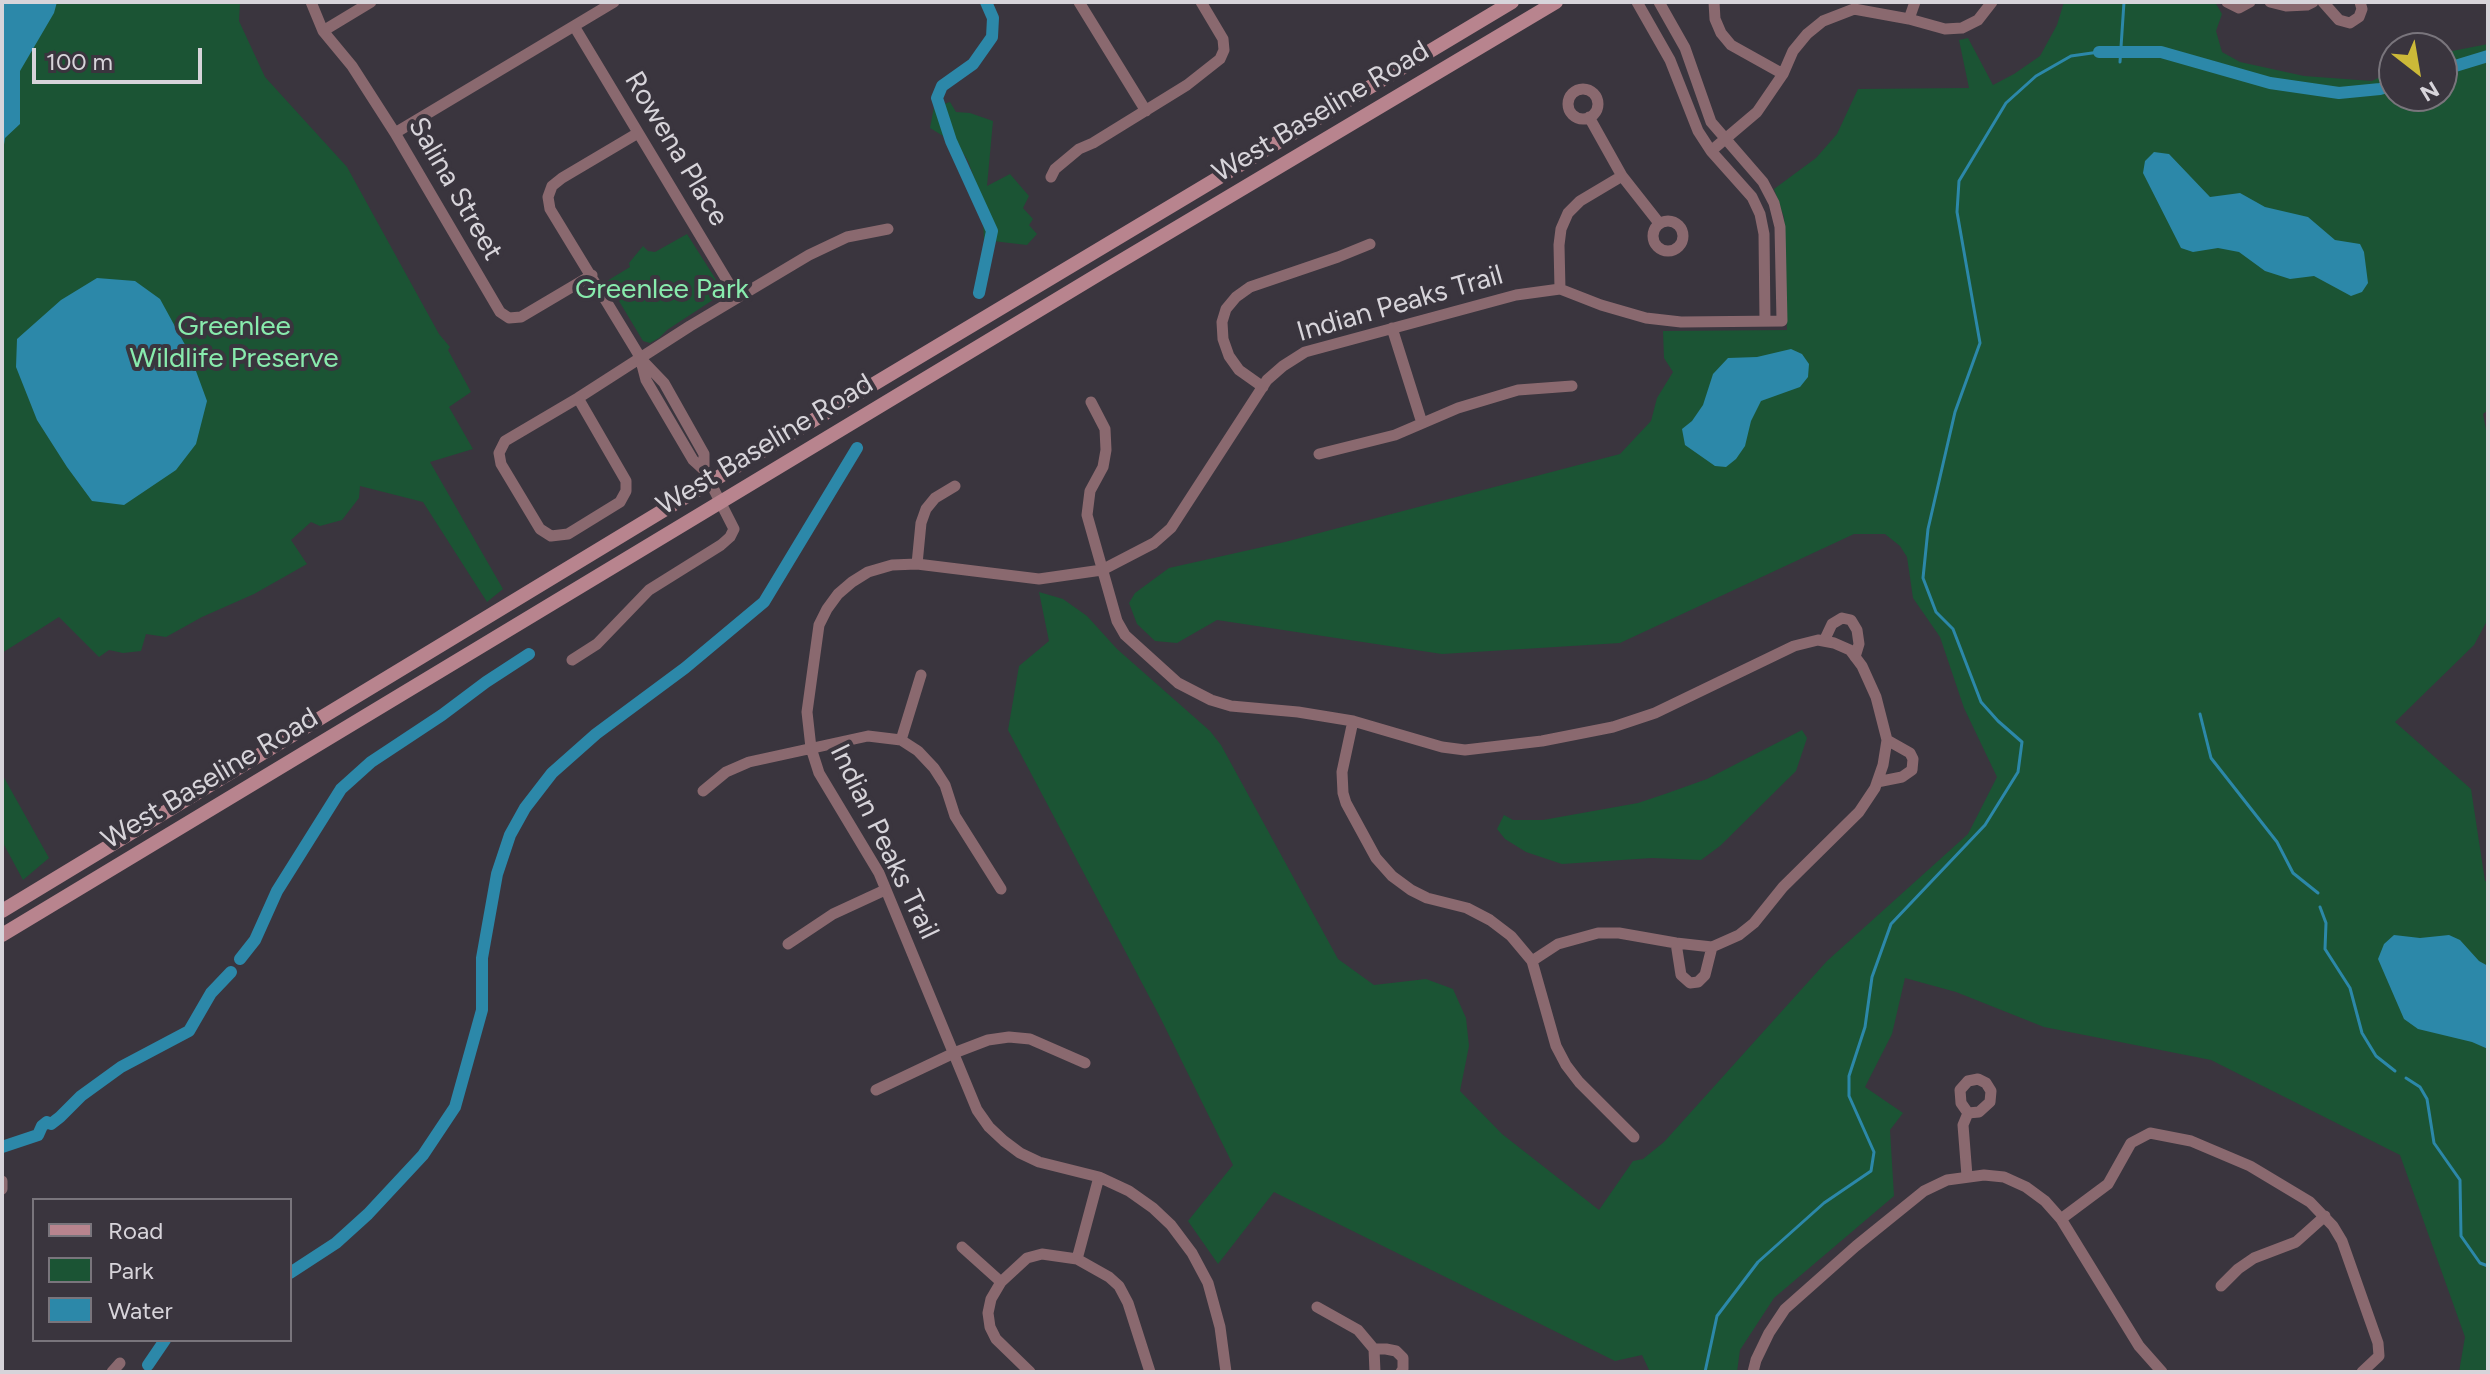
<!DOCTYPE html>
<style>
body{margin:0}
#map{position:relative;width:2490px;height:1374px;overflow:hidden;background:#3a353e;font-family:Figtree,sans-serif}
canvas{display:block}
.frame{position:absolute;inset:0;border:4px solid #d7d4da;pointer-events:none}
.legend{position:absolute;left:32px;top:1198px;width:260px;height:144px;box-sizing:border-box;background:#3a353e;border:2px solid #79757c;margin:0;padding:10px 14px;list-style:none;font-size:24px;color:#d7d4da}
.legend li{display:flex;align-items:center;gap:16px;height:40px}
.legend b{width:40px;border:2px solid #79757c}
.north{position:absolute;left:2378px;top:32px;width:80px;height:80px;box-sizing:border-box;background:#3a353e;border:2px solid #79757c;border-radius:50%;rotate:149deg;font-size:22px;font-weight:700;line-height:32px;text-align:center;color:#d7d4da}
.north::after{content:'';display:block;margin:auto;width:28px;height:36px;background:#ccb938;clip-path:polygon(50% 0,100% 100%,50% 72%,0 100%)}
.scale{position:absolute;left:32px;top:48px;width:170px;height:36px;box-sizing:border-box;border:4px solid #d7d4da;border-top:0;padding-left:10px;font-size:24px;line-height:28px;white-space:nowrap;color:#d7d4da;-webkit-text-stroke:6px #3a353e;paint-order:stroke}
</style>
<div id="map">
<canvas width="2490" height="1374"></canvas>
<div class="frame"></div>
<ul class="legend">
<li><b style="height:10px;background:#b8848e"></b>Road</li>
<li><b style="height:22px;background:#1b5434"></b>Park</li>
<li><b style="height:22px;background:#2c88a9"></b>Water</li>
</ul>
<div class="north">N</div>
<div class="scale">100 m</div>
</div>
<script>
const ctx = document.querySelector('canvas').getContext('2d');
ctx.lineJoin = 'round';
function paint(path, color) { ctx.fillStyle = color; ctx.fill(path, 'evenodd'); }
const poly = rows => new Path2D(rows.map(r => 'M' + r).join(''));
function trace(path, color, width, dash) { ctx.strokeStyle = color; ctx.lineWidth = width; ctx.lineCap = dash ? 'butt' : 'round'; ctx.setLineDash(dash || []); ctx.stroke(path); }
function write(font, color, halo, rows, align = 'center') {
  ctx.font = font + ' Figtree,sans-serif'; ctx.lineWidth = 8; ctx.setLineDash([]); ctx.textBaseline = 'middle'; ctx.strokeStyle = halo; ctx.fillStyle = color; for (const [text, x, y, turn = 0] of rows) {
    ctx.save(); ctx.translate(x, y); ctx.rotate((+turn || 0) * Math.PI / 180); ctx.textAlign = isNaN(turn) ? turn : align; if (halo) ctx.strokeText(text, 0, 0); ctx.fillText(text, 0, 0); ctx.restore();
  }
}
paint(poly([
 [2,2,240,2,239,21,265,77,347,167,439,334,450,347,448,350,471,392,449,407,473,449,430,462,503,589,487,602,423,502,360,486,359,498,342,520,320,526,311,522,291,540,307,564,254,594,202,617,166,637,146,634,141,651,123,653,109,650,99,657,59,617,2,653],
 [2064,2,2215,2,2222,14,2216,31,2222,52,2240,62,2304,76,2372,81,2394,70,2394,96,2442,96,2442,53,2488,44,2488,410,2483,414,2488,440,2488,619,2474,645,2395,722,2471,789,2485,881,2488,882,2488,1372,2459,1372,2465,1337,2400,1155,2211,1060,2044,1027,1956,992,1905,978,1892,1034,1865,1087,1903,1113,1890,1130,1894,1196,1774,1298,1740,1350,1737,1372,1650,1372,1642,1355,1615,1361,1274,1192,1218,1264,1188,1221,1233,1165,1160,1017,1008,730,1019,666,1049,641,1039,592,1063,599,1087,616,1117,649,1210,731,1221,745,1338,959,1374,985,1426,979,1453,989,1466,1018,1469,1046,1460,1091,1502,1134,1599,1210,1633,1161,1643,1159,1664,1142,1827,961,1968,834,1997,777,1964,708,1940,637,1913,598,1907,557,1900,546,1885,534,1854,534,1620,643,1442,654,1217,620,1177,643,1155,641,1137,624,1129,603,1135,593,1169,568,1285,542,1620,454,1651,421,1657,398,1673,372,1664,358,1663,331,1787,330,1784,217,1774,189,1816,158,1837,134,1858,89,1969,88,1959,40,1968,38,1993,85,2014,74,2040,56,2057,25],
 [950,102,956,112,970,113,993,121,987,186,1010,174,1029,196,1023,208,1033,219,1029,225,1037,234,1027,245,984,240,982,200,968,161,958,145,930,128,934,107],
 [687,234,720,286,721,291,719,296,667,330,659,338,650,343,643,341,607,281,630,267,629,263,643,246,648,251,655,252],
 [1802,730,1807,738,1796,771,1720,846,1701,860,1652,858,1562,864,1526,852,1505,839,1497,829,1504,815,1513,820,1543,820,1638,803,1665,794,1707,779],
 [2,774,49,858,23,880,2,841]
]), '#1b5434');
paint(poly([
 [2,2,57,2,54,13,20,71,20,124,5,138,2,158],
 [2154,152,2169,154,2210,197,2240,193,2265,207,2308,217,2335,240,2360,244,2364,252,2368,283,2362,292,2351,296,2314,276,2290,279,2265,271,2239,252,2218,248,2193,252,2181,248,2143,173,2145,161],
 [97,278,135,281,160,299,189,352,207,401,196,444,176,470,124,505,92,501,67,467,37,420,16,367,17,339,61,300],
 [1791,349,1802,354,1809,364,1808,377,1800,387,1761,401,1751,421,1745,446,1736,459,1726,467,1715,466,1685,445,1682,429,1692,421,1703,405,1713,374,1728,358,1757,357],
 [2394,935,2420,938,2449,935,2460,940,2479,961,2488,966,2488,1049,2472,1042,2418,1029,2404,1019,2378,959,2384,944]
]), '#2c88a9');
trace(poly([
 [2120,62,2124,2],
 [2200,714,2211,758,2277,842,2293,873,2318,893],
 [2320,907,2326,923,2325,949,2350,988,2362,1033,2376,1056,2395,1071],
 [2406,1078,2420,1087,2427,1099,2434,1143,2460,1180,2461,1236,2480,1263,2488,1266],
 [1705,1372,1717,1316,1758,1262,1824,1203,1871,1171,1874,1152,1849,1096,1849,1076,1865,1027,1872,977,1891,924,1985,825,2018,772,2022,742,1998,721,1981,702,1953,629,1936,612,1923,578,1928,529,1955,412,1980,343,1957,212,1959,181,2006,103,2036,76,2071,56,2099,52]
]), '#2c88a9', 3);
trace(poly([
 [2099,52,2161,52,2270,83,2339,93,2380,89,2394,85],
 [2442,70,2488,56],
 [979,293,992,231,951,141,937,98,942,86,973,64,992,37,993,18,986,2],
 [240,959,255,940,277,891,341,789,371,762,442,715,486,682,529,654],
 [2,1147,38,1135,42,1126,47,1122,51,1124,60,1117,81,1096,121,1067,189,1031,211,993,231,972],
 [290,1273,336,1243,368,1214,423,1155,455,1107,482,1010,482,958,497,874,510,835,525,808,552,773,596,734,685,668,764,602,857,448],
 [148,1365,165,1340]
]), '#2c88a9', 12);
trace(poly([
 [311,2,323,31,352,66,395,133,500,312,509,318,521,317,592,275],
 [1079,2,1146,111],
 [1637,2,1670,60,1698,131,1711,151,1752,197,1760,214,1764,234,1765,321],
 [1714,2,1715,19,1721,33,1731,45,1783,74],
 [2227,2,2239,8,2250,2],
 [2270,2,2286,6,2307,5,2313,2],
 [2323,2,2339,20,2350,23,2359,17,2362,9,2360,2],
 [1909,19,1915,2],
 [574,26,737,297],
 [323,31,371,2],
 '1568 104a15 15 0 1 1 30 0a15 15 0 1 1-30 0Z',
 [1589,117,1622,176,1659,223],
 [395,133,614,2],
 [1711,151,1757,112,1783,74,1793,51,1807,34,1823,21,1854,9,1909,19,1945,29,1962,28,1978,20,1992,2],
 [1051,177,1055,169,1079,149,1093,143,1187,85,1220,59,1224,50,1223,39,1201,2],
 '1653 236a15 15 0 1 1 30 0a15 15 0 1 1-30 0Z',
 [1560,289,1559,245,1561,229,1568,213,1580,201,1622,176],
 [1392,328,1422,423],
 [641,359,664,383,704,454,704,470],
 [1263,387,1239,370,1229,356,1223,339,1222,322,1226,309,1236,297,1250,287,1338,257,1370,244],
 [578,398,626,481,626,491,620,502,568,534,551,536,540,529,501,464,499,453,505,441,578,398,690,326,809,255,847,237,888,229],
 [1091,402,1105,429,1106,450,1103,467,1090,491,1087,515,1117,621,1125,635,1178,683,1211,700,1231,706,1298,712,1353,721,1442,747,1465,750,1542,741,1613,727,1655,713,1794,646,1818,640,1834,643,1850,650,1862,666,1876,697,1887,740,1883,765,1875,788,1859,812,1783,887,1754,923,1739,935,1712,947,1676,943,1619,933,1598,933,1558,944,1532,961],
 [1319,454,1395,435,1458,408,1518,390,1572,386],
 [917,564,921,523,926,509,935,498,955,486],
 [1824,641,1832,624,1842,618,1851,620,1857,630,1859,644,1855,657],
 [572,660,597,644,649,590,721,545,730,537,734,529,704,470,693,460,646,380,640,357,634,347,550,209,548,197,552,186,562,178,638,133],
 [1353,721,1342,772,1343,793,1346,803,1376,858,1392,876,1411,890,1427,898,1467,908,1490,920,1511,936,1532,961,1556,1046,1566,1065,1579,1082,1634,1137],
 [901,740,921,675],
 [1877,782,1902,777,1912,770,1913,759,1910,753,1887,740],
 [703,791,726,772,749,762,868,736,901,740,918,751,934,768,945,785,955,816,1001,889],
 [1676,943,1681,975,1690,983,1698,982,1705,975,1712,947],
 [788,944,833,914,885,890],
 [876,1090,954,1053,988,1040,1009,1037,1030,1039,1085,1063],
 [1967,1176,1963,1125,1968,1113,1979,1112,1990,1102,1991,1091,1986,1083,1978,1079,1968,1081,1960,1090,1961,1103,1968,1113],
 [2,1181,2,1189],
 [2061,1219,2108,1184,2131,1143,2150,1133,2191,1141,2250,1166,2310,1202,2333,1226,2342,1241,2378,1343,2379,1356,2362,1372],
 [962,1247,1001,1282],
 [1077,1259,1099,1177],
 [2221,1286,2238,1269,2254,1258,2296,1242,2325,1216],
 [1317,1307,1358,1330,1374,1349,1375,1372],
 [1374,1349,1386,1349,1396,1351,1403,1358,1403,1369,1401,1372],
 [112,1372,120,1363],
 [1030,1372,996,1339,990,1327,988,1313,991,1299,1001,1282,1027,1258,1042,1254,1077,1259,1109,1277,1119,1286,1128,1303,1150,1372],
 [1226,1372,1220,1327,1208,1283,1192,1253,1171,1225,1153,1208,1129,1191,1099,1177,1039,1162,1020,1153,1004,1141,989,1127,977,1110,879,873,819,773,811,748,807,712,819,625,827,609,838,594,852,582,868,572,892,565,917,564,1039,579,1102,570,1154,543,1171,528,1267,380,1283,366,1305,352,1516,295,1560,289,1601,305,1646,318,1681,322,1782,321,1780,227,1774,203,1763,182,1711,122,1685,48,1659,2],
 [1753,1372,1756,1360,1769,1333,1785,1309,1856,1246,1924,1191,1947,1180,1984,1175,2004,1177,2026,1187,2045,1201,2061,1219,2139,1346,2162,1372]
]), '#8a696f', 11);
trace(poly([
 [2,911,697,490,1512,2],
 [2,935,1104,271,1556,2]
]), '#b8848e', 14);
write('28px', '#d7d4da', '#3a353e', [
 ["West Baseline Road",1321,112,-31],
 ["Rowena Place",676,149,59],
 ["Salina Street",455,189,60],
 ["Indian Peaks Trail",1400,304,-16],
 ["West Baseline Road",765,445,-31],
 ["West Baseline Road",210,779,-31],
 ["Indian Peaks Trail",884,842,64]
]);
write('28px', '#88ebad', '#3a353e', [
 ["Greenlee Park",662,290],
 ["Greenlee",234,327],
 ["Wildlife Preserve",234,359]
]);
</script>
